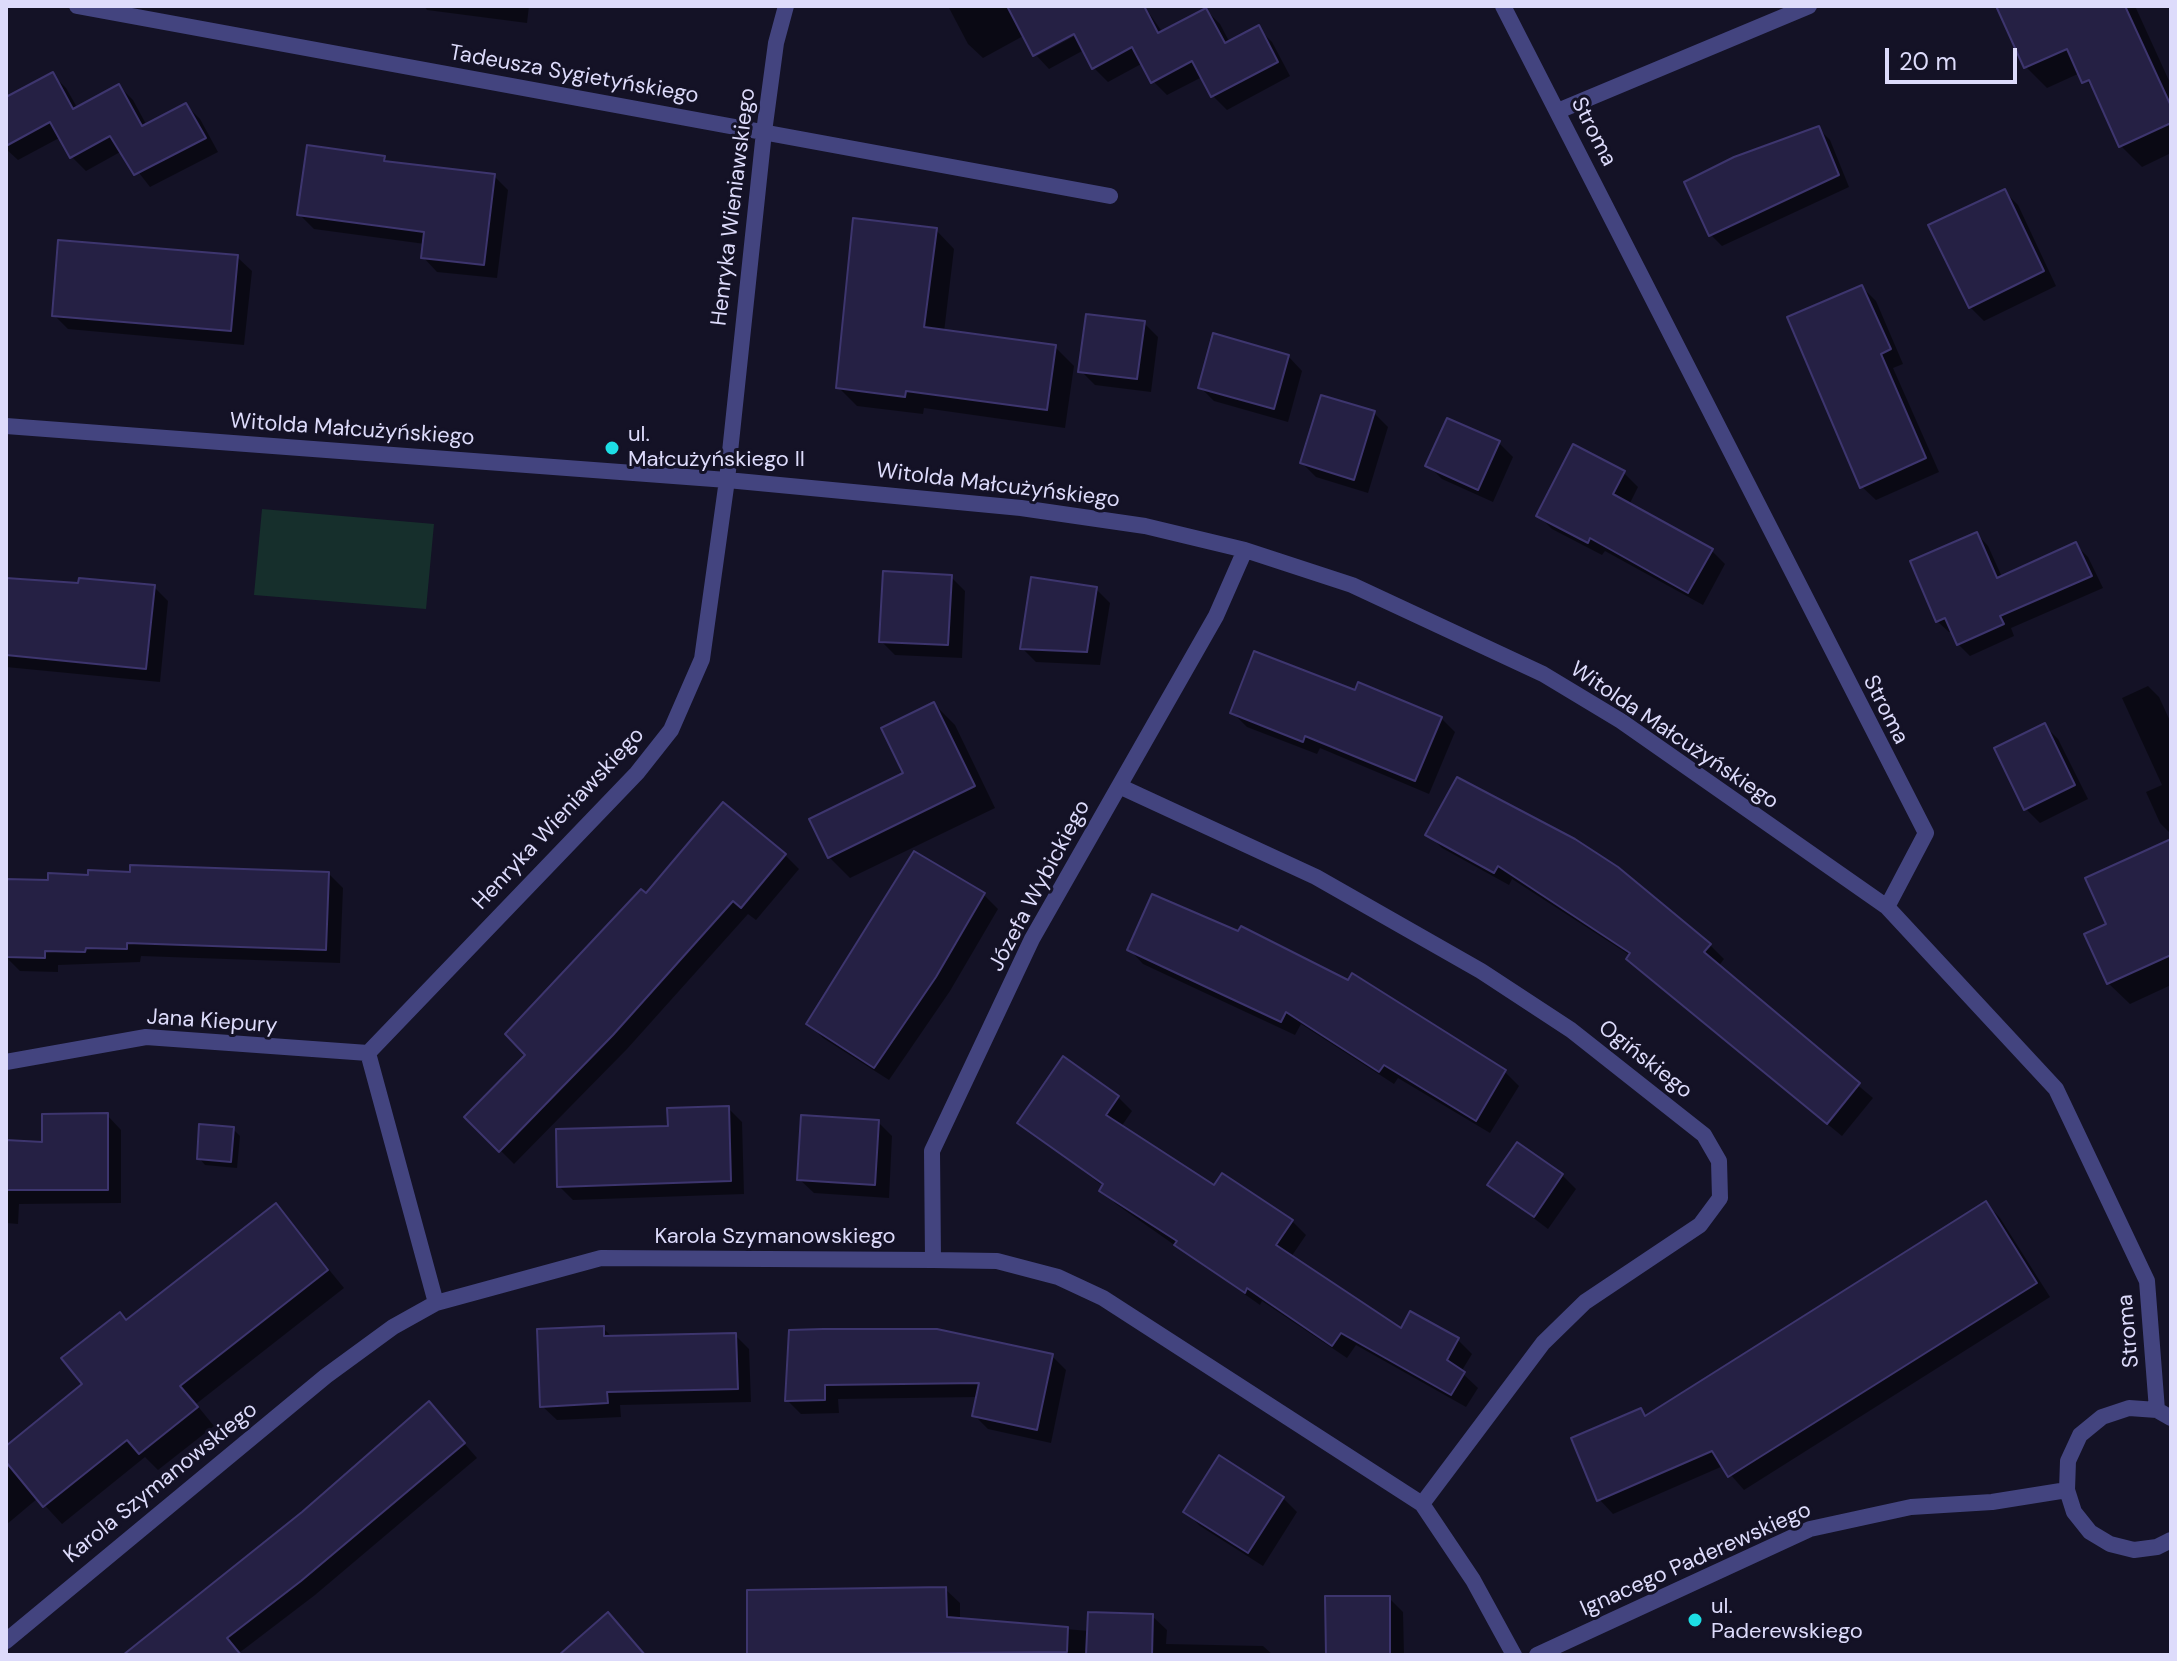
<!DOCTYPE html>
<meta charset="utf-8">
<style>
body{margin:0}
#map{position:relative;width:2177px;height:1661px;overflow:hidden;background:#141226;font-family:"DM Sans",sans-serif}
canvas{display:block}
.frame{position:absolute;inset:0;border:8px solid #dddbfb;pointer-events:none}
.scale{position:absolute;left:1885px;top:48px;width:132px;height:36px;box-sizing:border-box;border:4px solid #dddbfb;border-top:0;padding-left:10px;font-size:24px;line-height:28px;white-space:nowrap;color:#dddbfb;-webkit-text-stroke:6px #141226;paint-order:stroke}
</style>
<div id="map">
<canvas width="2177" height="1661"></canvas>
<div class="frame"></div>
<div class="scale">20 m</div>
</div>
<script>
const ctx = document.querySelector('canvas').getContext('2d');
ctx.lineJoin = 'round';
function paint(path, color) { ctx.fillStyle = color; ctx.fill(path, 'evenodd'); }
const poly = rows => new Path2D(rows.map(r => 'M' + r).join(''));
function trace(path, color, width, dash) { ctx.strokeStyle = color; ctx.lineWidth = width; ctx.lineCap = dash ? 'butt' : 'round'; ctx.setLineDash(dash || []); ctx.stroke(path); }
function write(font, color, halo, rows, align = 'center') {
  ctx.font = font + ' "DM Sans",sans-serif'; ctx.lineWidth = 6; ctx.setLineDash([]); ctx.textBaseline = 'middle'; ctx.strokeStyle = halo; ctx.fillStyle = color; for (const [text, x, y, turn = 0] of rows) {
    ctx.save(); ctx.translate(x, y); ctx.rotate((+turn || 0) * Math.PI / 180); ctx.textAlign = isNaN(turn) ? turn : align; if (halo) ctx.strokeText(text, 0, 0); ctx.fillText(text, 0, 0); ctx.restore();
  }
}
paint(poly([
 [262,509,434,524,426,609,254,595]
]), '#162f2c');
paint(poly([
 [424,6,529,6,527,23,427,10],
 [948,6,1144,6,1163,33,1206,10,1220,24,1230,43,1258,28,1272,42,1290,76,1227,110,1213,96,1202,77,1167,95,1153,81,1143,63,1108,82,1094,68,1084,50,1049,69,1035,54,1025,35,983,58,968,44],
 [1082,28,1084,31,1037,56,1037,51],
 [2000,6,2135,6,2171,85,2171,153,2142,167,2121,146,2098,95,2080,73,2047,88,2026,67],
 [52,74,66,88,78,109,119,86,133,100,147,126,186,105,200,119,218,152,150,187,122,151,86,171,72,157,61,137,18,160,6,149,6,92,9,98],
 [1818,128,1830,140,1849,187,1722,246,1711,235],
 [384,158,390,164,494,176,508,190,497,278,437,272,423,257,425,244,314,229,300,215],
 [2004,191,2018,205,2056,286,1984,321,1970,307],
 [936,230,954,249,944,332,1055,347,1074,366,1065,428,924,408,923,414,857,406,838,387],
 [237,257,252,271,244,345,68,329,54,315],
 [1862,287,1876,301,1903,364,1893,368,1939,472,1876,500,1861,486],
 [1144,323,1158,337,1151,392,1095,385,1081,371],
 [1288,356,1302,371,1288,422,1214,401,1200,387],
 [1374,413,1388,427,1368,493,1316,477,1302,463],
 [1448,420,1499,443,1513,457,1493,502,1442,479,1428,465],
 [1624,473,1638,487,1629,505,1711,550,1725,564,1703,605,1605,551,1602,555,1552,529,1538,515],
 [1977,534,1988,546,2002,577,2076,545,2088,557,2103,588,2011,628,2014,636,1970,656,1958,644,1953,631,1949,632,1937,621],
 [951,577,965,591,962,658,895,655,881,641],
 [6,580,154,587,168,601,160,682,6,667],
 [1096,589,1110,603,1100,665,1036,662,1022,648],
 [2148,686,2159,697,2171,723,2171,834,2160,823,2146,792,2162,785,2122,698],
 [1356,692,1441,718,1455,732,1429,794,1320,748,1317,754,1247,727,1233,713],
 [934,704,955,725,995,808,850,878,829,857,905,774],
 [2044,725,2058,739,2088,799,2040,823,2026,809],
 [1428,834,1617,869,1710,945,1724,959,1718,967,1873,1098,1842,1136,1642,972,1628,959,1631,956,1512,879,1509,885,1442,848],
 [2171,847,2171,985,2130,1004,2108,983,2108,925],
 [914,853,984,895,998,909,950,991,889,1080,823,1038,809,1024],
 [785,855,799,869,756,920,748,914,627,1049,514,1164,467,1117,528,1055,647,896],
 [329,874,343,888,340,963,141,956,140,962,58,965,58,972,20,971,6,957],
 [1129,949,1505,1072,1519,1086,1490,1133,1398,1078,1394,1084,1301,1024,1295,1035,1143,964],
 [1118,1097,1132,1111,1121,1127,1215,1188,1292,1221,1306,1235,1291,1257,1401,1331,1458,1340,1472,1354,1461,1372,1478,1388,1466,1407,1356,1345,1347,1358,1262,1301,1260,1305,1116,1204,1102,1190,1104,1187,1019,1122],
 [728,1108,742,1122,744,1194,573,1200,559,1186,670,1128],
 [107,1115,121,1130,121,1203,19,1204,18,1224,6,1223,6,1142,44,1144],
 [878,1122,892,1136,889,1198,814,1193,799,1179],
 [233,1129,240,1136,237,1168,205,1165,199,1158],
 [1562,1175,1576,1189,1548,1229,1490,1185],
 [1986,1203,2000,1218,2050,1297,1744,1490,1723,1466,1613,1514,1599,1499,1641,1410,1648,1417],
 [276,1205,344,1288,196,1404,214,1426,158,1470,145,1457,62,1524,38,1498,6,1525,6,1448,85,1384,127,1322],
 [603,1328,613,1338,735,1335,749,1349,751,1402,620,1405,621,1417,557,1420,542,1406],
 [791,1332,1052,1356,1066,1370,1051,1443,988,1429,974,1415,978,1397,838,1399,839,1413,801,1414,787,1400],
 [442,1418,477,1458,315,1595,239,1653,241,1655,126,1655],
 [1283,1498,1297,1512,1263,1566,1200,1526,1186,1512],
 [945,1589,960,1603,960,1620,1089,1631,1152,1616,1167,1630,1166,1644,1263,1646,1273,1655,749,1655,749,1592],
 [1389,1598,1403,1612,1404,1655,1328,1655]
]), '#0007');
const building = poly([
 [1007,6,1144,6,1158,33,1206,8,1225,43,1259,25,1278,62,1211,97,1192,61,1151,83,1132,47,1092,69,1074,34,1033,56,1007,6],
 [1996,6,2125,6,2171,106,2171,123,2119,147,2089,80,2082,83,2067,49,2024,68,1996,6],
 [53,72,73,109,119,84,142,126,186,103,206,138,134,175,110,136,70,158,50,122,6,146,6,97,53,72],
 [1819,126,1839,175,1709,236,1684,182,1734,157,1819,126],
 [307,145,385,156,384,161,495,174,484,265,421,258,424,232,297,215,307,145],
 [2005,189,2044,271,1969,308,1928,225,2005,189],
 [853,218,937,228,924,327,1056,345,1047,410,906,391,905,397,836,388,853,218],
 [58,240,238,255,231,331,52,316,58,240],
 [1862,285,1891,349,1881,354,1926,458,1860,488,1787,317,1862,285],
 [1086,314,1145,321,1137,379,1078,372,1086,314],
 [1213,333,1289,355,1274,409,1198,388,1213,333],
 [1321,395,1375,411,1354,480,1300,463,1321,395],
 [1447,418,1500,441,1478,490,1425,466,1447,418],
 [1573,444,1625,471,1613,494,1713,549,1688,593,1590,538,1588,543,1536,516,1573,444],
 [1977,532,1997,578,2076,542,2092,576,2000,616,2004,624,1957,645,1945,618,1936,622,1910,561,1977,532],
 [883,571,952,575,948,645,879,642,883,571],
 [1031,577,1097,587,1087,652,1020,649,1031,577],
 [6,578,78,583,79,578,155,585,146,669,6,655,6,578],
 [1254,651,1355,690,1358,682,1442,717,1415,781,1305,736,1303,742,1230,713,1254,651],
 [934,702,975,786,828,858,809,819,903,773,881,728,934,702],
 [2045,723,2075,785,2024,810,1994,748,2045,723],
 [1457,777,1575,839,1618,867,1711,944,1704,952,1860,1083,1827,1124,1626,959,1630,953,1498,866,1494,873,1425,835,1457,777],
 [723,802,786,854,741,908,733,901,613,1035,499,1152,464,1117,525,1055,505,1034,641,889,646,893,723,802],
 [2171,839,2171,955,2107,984,2084,934,2106,924,2085,878,2171,839],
 [914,851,985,893,936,977,874,1068,806,1024,914,851],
 [130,865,329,872,326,950,127,943,127,949,86,948,85,952,45,951,45,958,6,957,6,879,48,880,48,873,88,875,88,870,130,872,130,865],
 [1152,894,1238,931,1241,926,1348,980,1352,973,1506,1070,1476,1121,1384,1065,1379,1072,1286,1012,1281,1022,1127,950,1152,894],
 [1063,1056,1119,1096,1106,1115,1214,1185,1222,1173,1293,1220,1276,1245,1401,1328,1410,1311,1459,1338,1447,1360,1465,1372,1451,1395,1341,1333,1332,1346,1247,1288,1245,1293,1174,1245,1177,1241,1099,1191,1103,1184,1017,1123,1063,1056],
 [729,1106,731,1181,557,1187,556,1129,668,1126,667,1108,729,1106],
 [108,1113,108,1190,6,1190,6,1140,42,1142,42,1114,108,1113],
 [801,1115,879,1120,875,1185,797,1180,801,1115],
 [199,1124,234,1127,231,1162,197,1159,199,1124],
 [1517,1142,1563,1174,1534,1217,1487,1185,1517,1142],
 [1986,1201,2037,1283,1728,1477,1712,1451,1597,1501,1571,1438,1641,1408,1645,1416,1986,1201],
 [276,1203,328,1270,180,1386,198,1407,139,1454,127,1440,43,1507,6,1462,6,1446,82,1384,61,1358,120,1312,126,1320,276,1203],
 [604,1326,604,1336,736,1333,738,1389,607,1392,608,1403,540,1407,537,1329,604,1326],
 [823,1329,937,1329,1053,1354,1037,1430,972,1416,979,1383,825,1385,825,1400,785,1401,789,1330,823,1329],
 [429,1401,465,1443,301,1581,227,1638,241,1655,123,1655,302,1512,429,1401],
 [1219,1455,1284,1497,1248,1553,1183,1512,1219,1455],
 [946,1587,947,1617,1068,1627,1067,1652,747,1655,747,1590,946,1587],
 [1325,1596,1390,1596,1390,1655,1326,1655,1325,1596],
 [608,1612,645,1655,559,1655,608,1612],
 [1088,1612,1153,1614,1152,1655,1086,1655,1088,1612]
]);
paint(building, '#252044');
trace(building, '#3d356e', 2);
trace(poly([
 [77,6,1110,196],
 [1503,6,1926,833,1887,907,2056,1089,2147,1281,2157,1410],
 [1558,111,1809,6],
 [6,426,727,480,1021,508,1145,526,1245,550,1352,585,1543,674,1621,721,1887,907],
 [1119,786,1316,877,1481,971,1571,1030,1704,1135,1719,1161,1720,1198,1700,1225,1585,1302,1543,1343,1422,1504],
 [368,1053,637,773,671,730,702,659,727,480,764,132,776,43,786,6],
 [368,1053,436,1303],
 [6,1062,146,1037,368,1053],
 [933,1260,932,1151,1032,939,1216,616,1245,550],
 [2171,1418,2157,1410,2129,1408,2102,1417,2080,1435,2068,1461,2067,1490,2074,1512,2090,1532,2110,1544,2134,1550,2157,1547,2171,1540],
 [6,1641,326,1376,393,1327,436,1303,601,1258,933,1260,997,1261,1058,1277,1103,1298,1422,1504,1473,1580,1514,1655],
 [1537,1655,1810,1529,1911,1507,1992,1502,2067,1490]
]), '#43447f', 16);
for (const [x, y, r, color] of [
 [612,448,8,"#1ddee5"],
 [1695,1620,8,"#1ddee5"]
]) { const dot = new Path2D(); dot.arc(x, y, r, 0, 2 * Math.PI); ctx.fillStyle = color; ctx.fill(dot); trace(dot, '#141226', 3); }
write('22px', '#dddbfb', '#141226', [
 ["Tadeusza Sygietyńskiego",574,75,10],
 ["Stroma",1593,132,63],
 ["Henryka Wieniawskiego",734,207,-83],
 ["Witolda Małcużyńskiego",352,430,4],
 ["Witolda Małcużyńskiego",998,486,7],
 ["Stroma",1885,710,63],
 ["Witolda Małcużyńskiego",1674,736,34],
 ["Henryka Wieniawskiego",559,819,-47],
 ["Józefa Wybickiego",1040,886,-62],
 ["Jana Kiepury",212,1022,4],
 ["Ogińskiego",1645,1060,38],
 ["Karola Szymanowskiego",775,1237],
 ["Stroma",2129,1331,-95],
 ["Karola Szymanowskiego",161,1483,-39],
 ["Ignacego Paderewskiego",1696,1560,-24]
]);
write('22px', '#dddbfb', '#141226', [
 ["ul.",628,435],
 ["Małcużyńskiego II",628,460],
 ["ul.",1711,1607],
 ["Paderewskiego",1711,1632]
], 'left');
</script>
